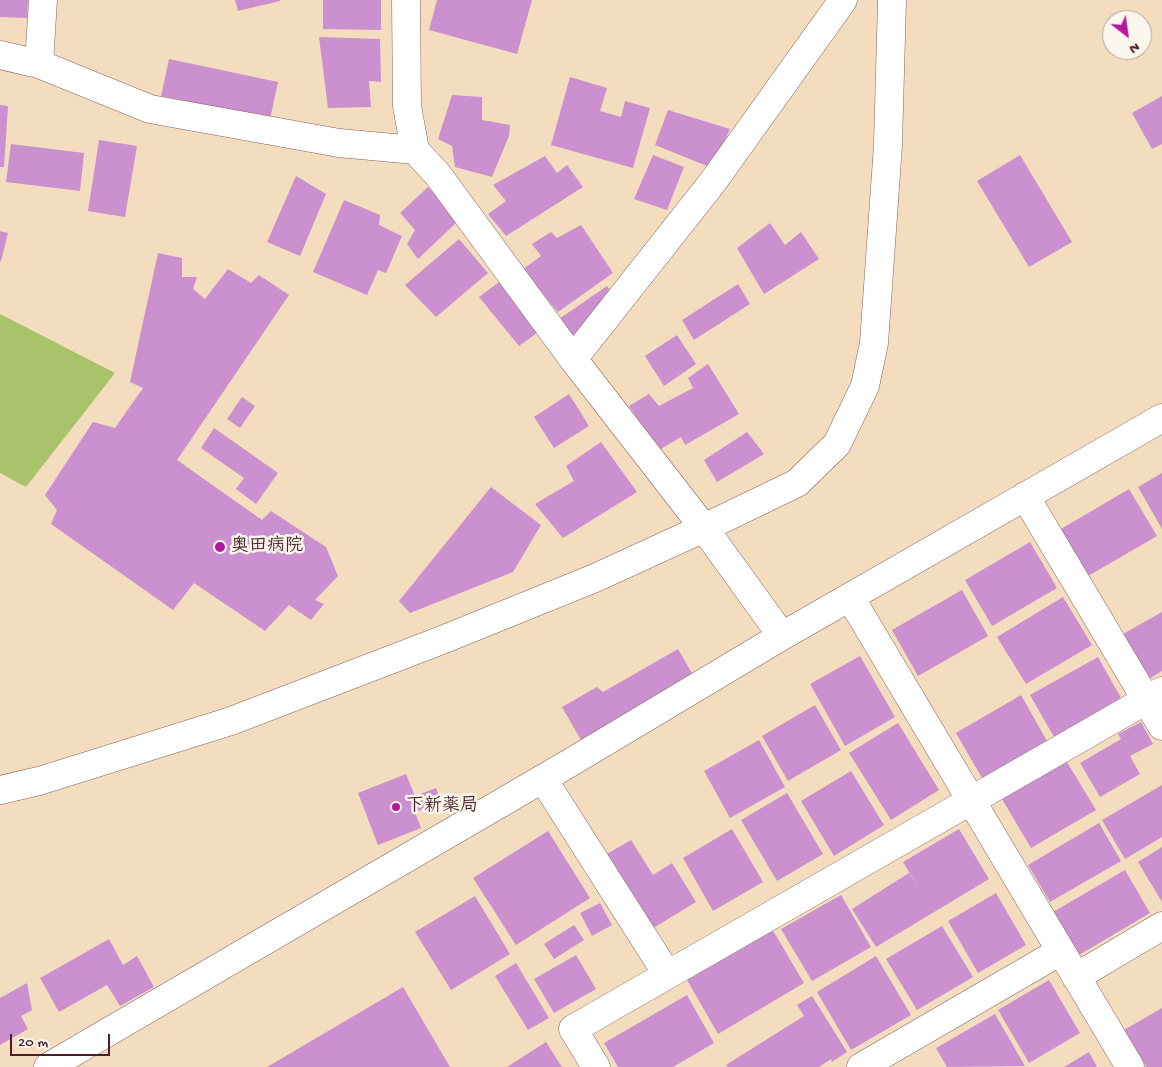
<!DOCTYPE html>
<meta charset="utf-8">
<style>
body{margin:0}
#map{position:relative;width:1162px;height:1067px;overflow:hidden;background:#f3ddbe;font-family:"Gochi Hand",sans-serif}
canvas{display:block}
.north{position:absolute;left:1102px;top:10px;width:50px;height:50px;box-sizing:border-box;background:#fbf7ec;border:1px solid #b4a19f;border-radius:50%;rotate:150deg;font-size:14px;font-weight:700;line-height:20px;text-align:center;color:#4a1f2b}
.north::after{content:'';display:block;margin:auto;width:18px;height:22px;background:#b5179e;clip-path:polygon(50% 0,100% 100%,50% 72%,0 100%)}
.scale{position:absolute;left:10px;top:1034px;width:100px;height:22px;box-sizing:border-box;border:2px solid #4a1f2b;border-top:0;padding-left:6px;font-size:15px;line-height:18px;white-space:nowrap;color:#4a1f2b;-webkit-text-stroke:4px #fbf7ec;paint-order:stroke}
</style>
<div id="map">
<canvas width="1162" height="1067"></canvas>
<div class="north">N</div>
<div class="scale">20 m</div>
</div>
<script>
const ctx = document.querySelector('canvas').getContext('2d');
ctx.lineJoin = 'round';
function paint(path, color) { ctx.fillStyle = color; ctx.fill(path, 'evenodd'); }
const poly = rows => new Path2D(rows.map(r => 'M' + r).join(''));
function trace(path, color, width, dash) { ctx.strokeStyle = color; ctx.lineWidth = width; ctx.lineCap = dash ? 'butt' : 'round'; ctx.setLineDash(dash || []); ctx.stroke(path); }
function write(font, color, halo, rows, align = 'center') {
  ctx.font = font + ' "Gochi Hand","Klee One",sans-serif'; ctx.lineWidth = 5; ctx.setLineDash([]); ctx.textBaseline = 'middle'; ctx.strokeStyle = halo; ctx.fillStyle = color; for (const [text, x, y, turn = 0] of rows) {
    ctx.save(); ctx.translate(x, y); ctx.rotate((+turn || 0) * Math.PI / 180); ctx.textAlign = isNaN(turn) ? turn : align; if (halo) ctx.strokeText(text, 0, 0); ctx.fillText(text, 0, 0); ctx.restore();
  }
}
paint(poly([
 [0,314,115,373,26,487,0,473]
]), '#a8c36a');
paint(poly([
 [0,0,28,0,27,18,0,17],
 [235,0,280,0,280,1,238,11],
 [323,0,381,0,381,30,323,29],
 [437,0,532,0,517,54,429,30],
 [319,37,380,39,381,82,369,81,371,107,328,108],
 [169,59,278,82,270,119,161,96],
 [570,77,607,88,600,111,621,117,625,101,650,108,633,168,551,145],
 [452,95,482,97,482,120,510,125,509,136,492,177,455,167,452,146,438,139],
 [1162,96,1162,144,1152,149,1132,113],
 [0,105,8,106,4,167,0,167],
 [668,110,730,129,712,168,655,145],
 [99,140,137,146,125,217,88,211],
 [11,144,84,153,80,191,6,182],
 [653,155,684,167,667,210,634,199],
 [1020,155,1072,242,1029,267,977,181],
 [545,156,557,173,567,165,583,187,506,236,488,214,506,201,493,185],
 [296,176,326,194,300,256,267,242],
 [428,187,459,220,418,259,407,244,415,230,400,213],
 [344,200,380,215,379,225,402,236,386,273,378,270,367,295,313,272],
 [770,223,785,245,801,232,819,259,764,294,737,248],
 [581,225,613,273,558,312,522,270,541,256,532,244,551,232,557,238],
 [0,231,8,233,1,261,0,261],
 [459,239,488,273,436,317,405,285],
 [158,253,182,258,182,277,197,277,193,289,205,299,228,269,251,283,259,275,289,295,177,460,262,520,271,511,326,547,338,576,315,600,324,604,311,620,289,605,265,631,194,583,173,610,51,524,57,510,45,495,93,422,115,428,143,388,130,382],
 [499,282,537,333,519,346,479,297],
 [738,284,750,304,694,340,682,320],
 [607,286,613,294,574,340,559,319],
 [677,335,696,364,664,386,645,356],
 [708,364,739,414,685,445,681,437,659,450,629,406,649,394,659,406,693,388,688,378],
 [569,394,589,426,554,448,534,417],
 [242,397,255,406,240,428,227,419],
 [214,428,278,473,256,504,236,489,244,478,201,448],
 [747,432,764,454,717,482,704,460],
 [601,442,637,492,563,538,535,504,574,481,566,466],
 [1162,473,1162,529,1138,487],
 [491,487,541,525,513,572,410,613,399,601],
 [1129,489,1157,536,1088,576,1061,529],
 [1030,542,1057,588,992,626,965,580],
 [962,590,988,636,918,676,892,630],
 [1063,597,1092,645,1026,684,997,637],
 [1162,612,1162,671,1149,679,1123,634],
 [678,649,693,675,581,740,562,707,597,687,603,692],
 [860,656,895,717,845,746,810,684],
 [1098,657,1121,698,1054,737,1030,695],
 [1021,695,1047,741,982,778,956,733],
 [815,705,841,750,788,781,762,736],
 [1141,722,1153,744,1130,756,1140,774,1100,797,1080,763,1121,739,1118,734],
 [898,723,939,790,891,820,849,753],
 [759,740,785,787,730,818,704,771],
 [1067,762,1096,810,1031,848,1002,799],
 [851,771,884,825,834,856,801,801],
 [406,774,415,796,436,788,442,802,415,812,421,828,378,845,358,793],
 [1162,785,1162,837,1125,859,1102,820],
 [787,793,823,854,777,881,741,820],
 [1099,823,1121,861,1050,902,1028,865],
 [732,829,763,882,713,911,683,858],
 [959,829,989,879,876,947,852,909,909,873,918,887,903,862],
 [548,831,590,898,516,945,473,878],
 [631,840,653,875,672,863,696,902,650,930,605,855],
 [1162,847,1162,902,1138,862],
 [1125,870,1150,913,1079,955,1053,912],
 [996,893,1026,945,978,973,948,921],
 [841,895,871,947,812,981,781,929],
 [475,896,510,954,451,990,415,932],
 [600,903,612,925,592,936,580,913],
 [574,925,584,940,554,959,544,944],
 [942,926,973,977,917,1010,886,959],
 [772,929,804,983,718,1034,687,980],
 [109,939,123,965,137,956,154,987,120,1006,107,985,59,1012,40,978],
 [576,955,596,989,554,1013,534,979],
 [876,956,911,1015,851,1050,817,992],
 [516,963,549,1018,528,1030,495,976],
 [1049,980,1080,1033,1029,1063,998,1010],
 [27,983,32,1010,21,1016,28,1029,0,1045,0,998],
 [403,987,450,1067,267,1067],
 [687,995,714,1043,673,1067,618,1067,604,1043],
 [812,996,847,1052,832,1062,831,1059,819,1067,728,1067,726,1065,804,1016,797,1005],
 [1162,1008,1162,1067,1146,1067,1124,1030],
 [995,1014,1025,1066,947,1067,936,1048],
 [546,1042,562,1067,507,1067],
 [1089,1052,1097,1067,1064,1067]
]), '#cb90cf');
const minor = poly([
 [406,0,407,106,415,150,438,175,573,359,704,528,782,636],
 [0,55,39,64,150,109,339,143,415,150],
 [39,64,43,0],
 [573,359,712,183,843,0],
 [1025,496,1162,726],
 [850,597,1130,1067],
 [543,779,667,974],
 [0,790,39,781,231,721,442,640,595,578,704,528,797,483,837,444,865,386,874,343,888,145,892,0],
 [1076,977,1162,926],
 [48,1067,568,764,782,636,1162,418],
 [596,1067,573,1029,1162,691],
 [861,1067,1061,951]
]);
trace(minor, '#85625e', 29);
trace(minor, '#fff', 28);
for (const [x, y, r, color] of [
 [220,547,6,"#b5179e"],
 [396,807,5,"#b5179e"]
]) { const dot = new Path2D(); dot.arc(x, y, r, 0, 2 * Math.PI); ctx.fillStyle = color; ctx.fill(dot); trace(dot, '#fbf7ec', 2); }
write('bold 18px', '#4a1f2b', '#fbf7ec', [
 ["奥田病院",231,547],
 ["下新薬局",406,807]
], 'left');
</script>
